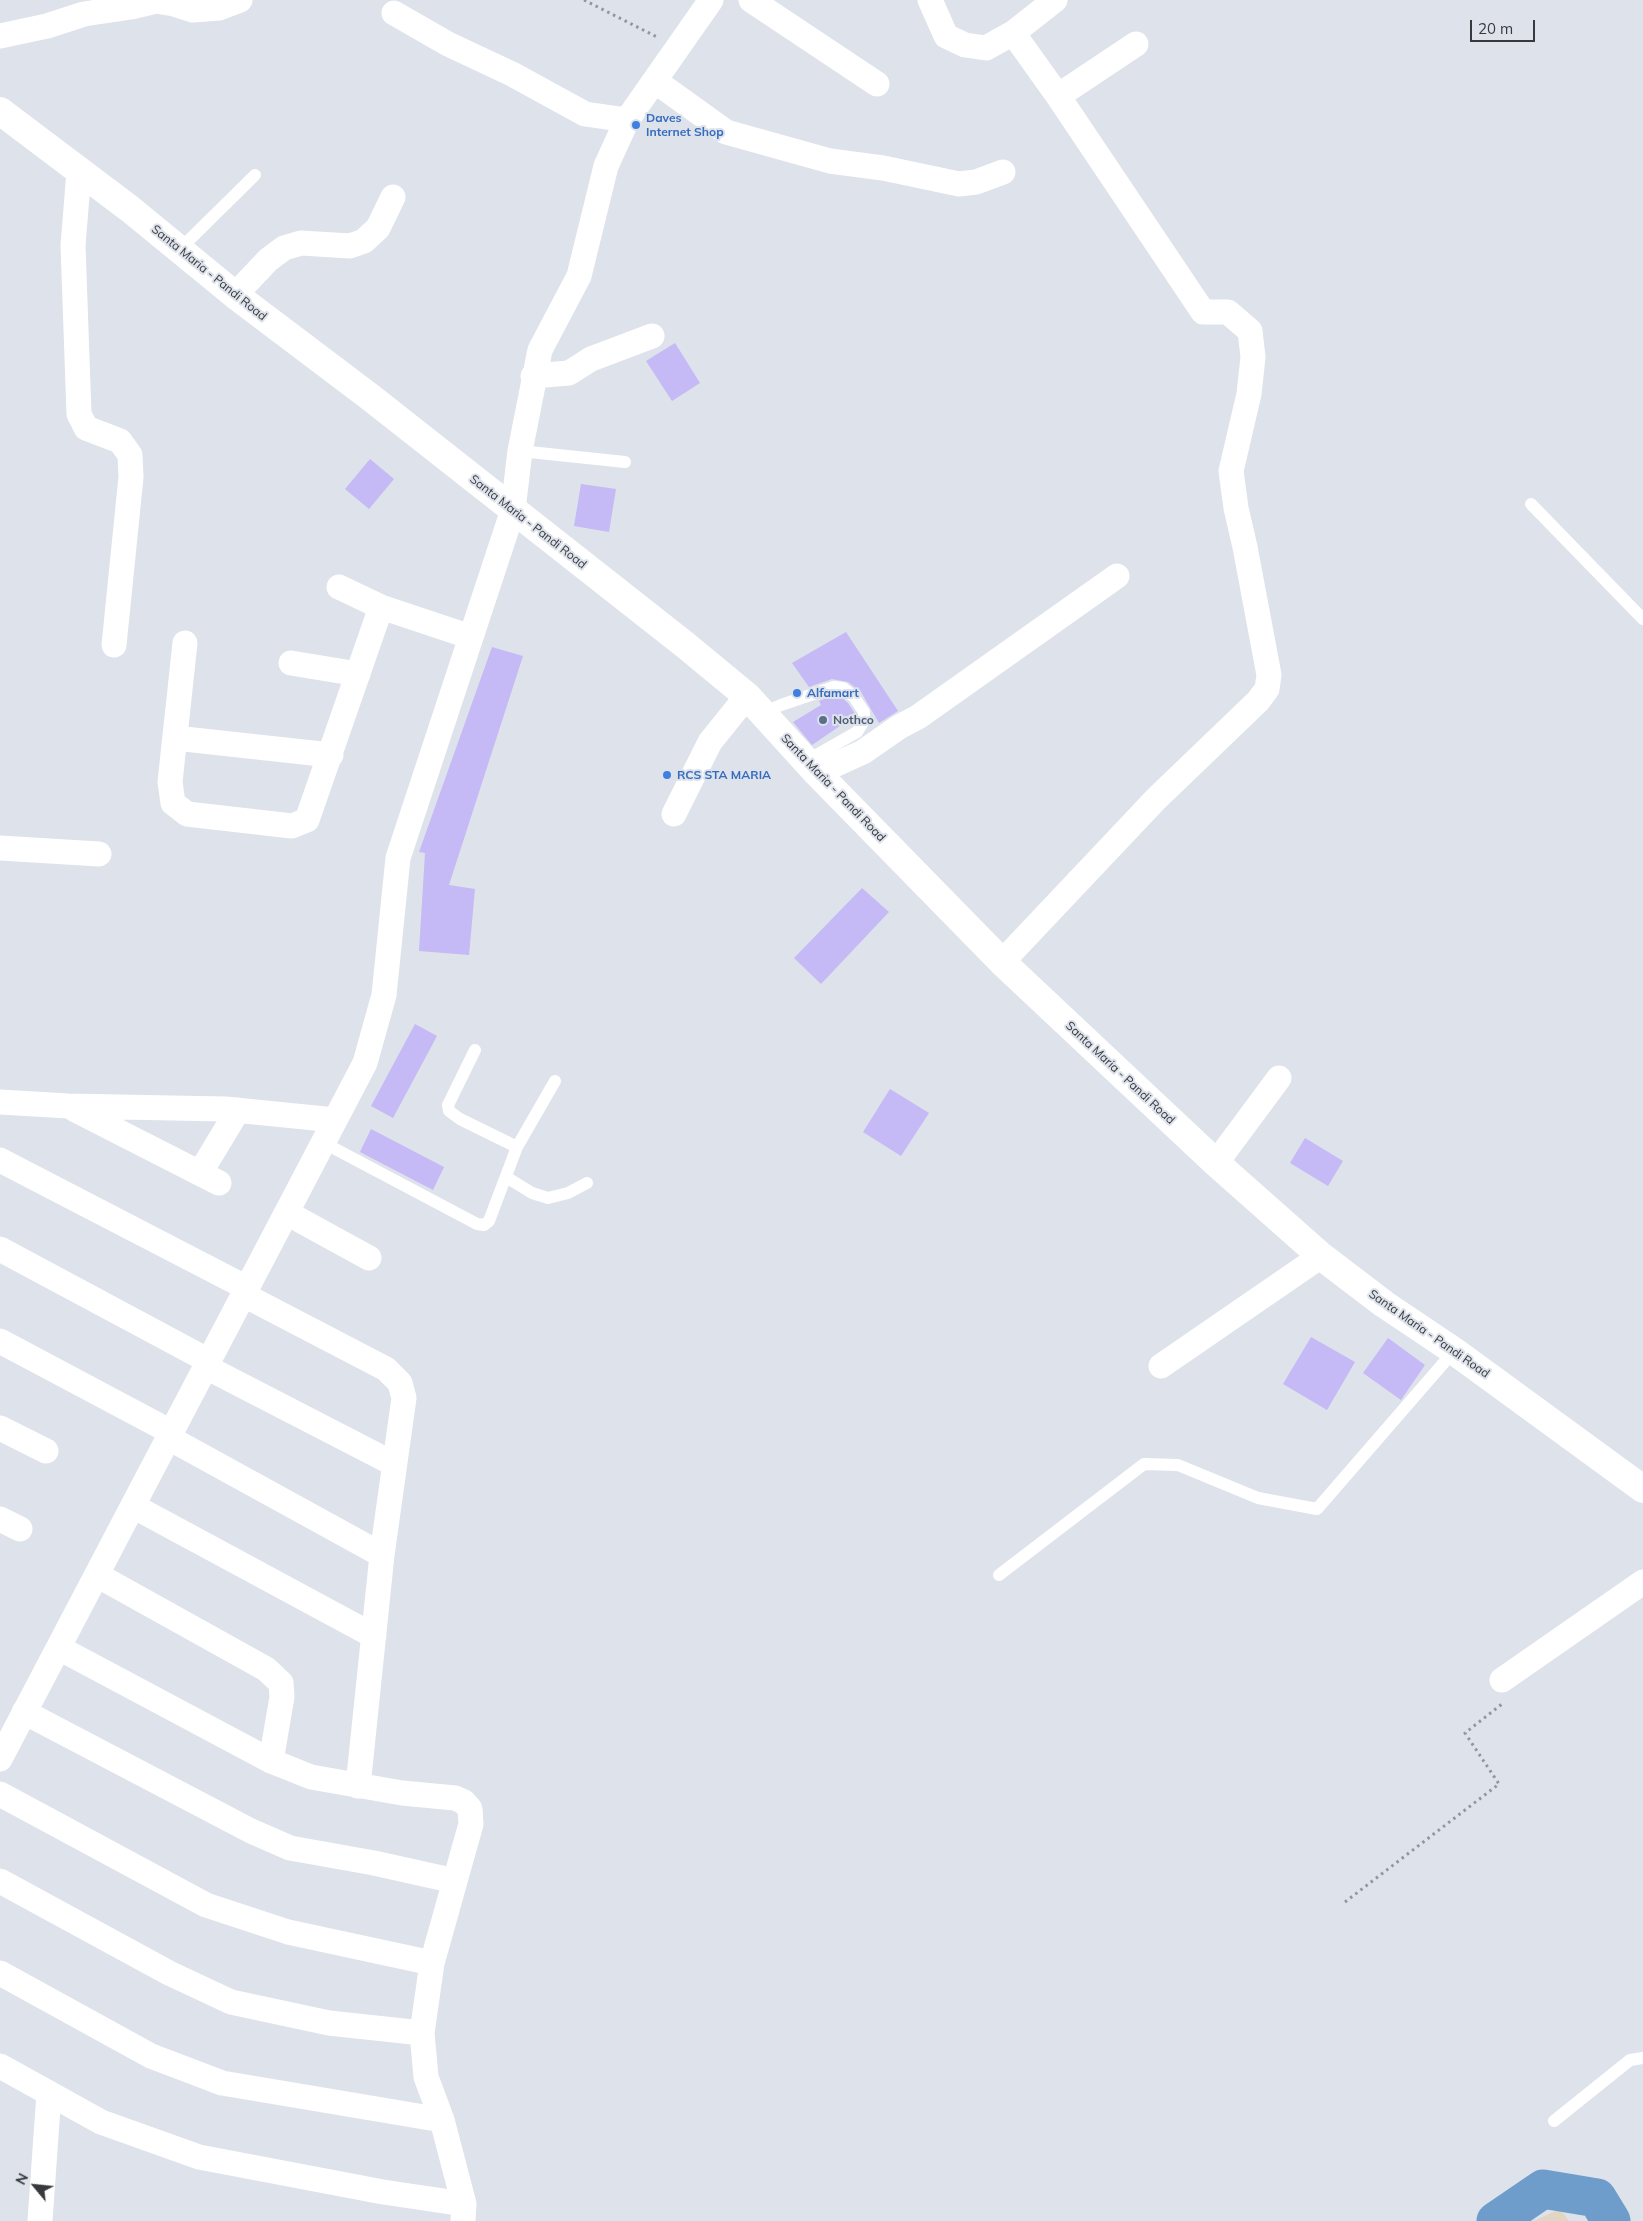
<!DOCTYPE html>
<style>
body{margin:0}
#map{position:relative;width:1643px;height:2221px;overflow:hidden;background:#dde2eb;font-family:Mulish,sans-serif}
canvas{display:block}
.north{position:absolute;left:10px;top:2161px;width:50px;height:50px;-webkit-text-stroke:4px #dde2eb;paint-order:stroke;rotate:298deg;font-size:14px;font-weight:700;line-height:20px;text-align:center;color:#37393c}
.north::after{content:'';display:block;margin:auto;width:18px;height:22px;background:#37393c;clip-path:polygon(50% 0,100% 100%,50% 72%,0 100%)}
.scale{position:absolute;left:1470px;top:20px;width:65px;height:22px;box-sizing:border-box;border:2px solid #37393c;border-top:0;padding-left:6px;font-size:15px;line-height:18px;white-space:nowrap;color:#37393c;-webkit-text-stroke:4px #dde2eb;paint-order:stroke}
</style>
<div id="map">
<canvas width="1643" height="2221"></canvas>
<div class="north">N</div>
<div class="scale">20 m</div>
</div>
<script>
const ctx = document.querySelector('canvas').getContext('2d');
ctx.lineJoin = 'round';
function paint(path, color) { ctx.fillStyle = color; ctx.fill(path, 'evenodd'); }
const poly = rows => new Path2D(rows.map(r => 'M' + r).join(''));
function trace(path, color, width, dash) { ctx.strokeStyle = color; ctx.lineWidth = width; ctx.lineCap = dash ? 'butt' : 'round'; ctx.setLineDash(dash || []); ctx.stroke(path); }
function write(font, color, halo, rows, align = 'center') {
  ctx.font = font + ' Mulish,sans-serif'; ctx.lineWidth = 4; ctx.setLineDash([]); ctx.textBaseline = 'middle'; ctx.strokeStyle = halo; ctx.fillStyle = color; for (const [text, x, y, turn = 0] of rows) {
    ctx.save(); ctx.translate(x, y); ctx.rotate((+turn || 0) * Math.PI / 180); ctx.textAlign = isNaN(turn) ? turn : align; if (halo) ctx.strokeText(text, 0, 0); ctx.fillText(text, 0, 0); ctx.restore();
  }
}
paint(poly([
 [1560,2209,1569,2221,1534,2221]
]), '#e2d6c2');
trace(poly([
 [1496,2221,1543,2189,1597,2198,1611,2221]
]), '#6e9dcb', 39);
paint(poly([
 [675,343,700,383,672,401,646,361],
 [370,459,394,479,369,509,345,489],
 [581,484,616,489,609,532,574,526],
 [846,632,898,711,879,723,861,692,848,682,832,679,809,687,792,663],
 [492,647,523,656,449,885,475,889,469,955,419,951,425,853,419,852],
 [835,695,840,696,848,703,856,715,812,745,793,722,821,705,819,701],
 [862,888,889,912,821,984,794,958],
 [415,1024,437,1036,393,1118,371,1106],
 [890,1089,929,1113,901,1156,863,1132],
 [371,1129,444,1167,433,1190,360,1152],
 [1305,1138,1343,1161,1328,1186,1290,1163],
 [1311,1337,1355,1362,1327,1410,1283,1384],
 [1388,1338,1425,1365,1401,1400,1363,1373]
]), '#c5b9f6');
trace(poly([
 [584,0,657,37],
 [1345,1902,1499,1784,1465,1733,1502,1704]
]), '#92969c', 3, [2.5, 4]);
trace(poly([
 [180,249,255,175],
 [520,451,625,462],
 [1531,504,1643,619],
 [762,713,781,705,834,687,843,688,854,697,864,712,864,721,857,732,806,761],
 [475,1050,448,1105,449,1111,460,1119,517,1147],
 [324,1143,477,1224,484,1225,489,1221,517,1147,555,1081],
 [506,1177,532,1193,548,1198,568,1193,587,1183],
 [999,1575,1144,1464,1178,1465,1258,1498,1317,1509,1454,1351],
 [1554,2121,1630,2060,1643,2058]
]), '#fff', 12);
trace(poly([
 [751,0,877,84],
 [930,0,946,36,965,45,986,48,1013,33,1058,96,1203,312,1228,312,1250,331,1253,357,1249,394,1231,471,1236,508,1245,547,1269,675,1267,689,1258,701,1156,799,1002,962],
 [394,13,448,44,512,74,585,114,627,120],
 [1013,33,1055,0],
 [0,36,47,26,84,14,131,7,156,1,174,4,193,10,219,8,240,0],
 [655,81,726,132,830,161,883,168,959,184,976,182,1003,172],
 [1058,96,1136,44],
 [79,172,73,245,79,414,86,428,120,441,130,455,131,477,114,645],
 [235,295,268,260,284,248,301,243,350,246,364,241,378,228,393,197],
 [533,376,569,373,591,359,652,336],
 [339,587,381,607,471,637],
 [185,643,170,782,173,803,187,814,292,826,307,820,381,607],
 [291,663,358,674],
 [175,738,331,755],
 [817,773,863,752,899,727,918,717,1117,576],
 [674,814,710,742,747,696],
 [0,848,99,854],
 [0,1102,68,1106,225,1109,335,1120],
 [74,1109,219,1183],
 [0,1160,247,1288],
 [1216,1163,1279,1078],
 [200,1173,238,1110],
 [287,1213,369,1258],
 [0,1249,209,1361],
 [244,1295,386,1369,400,1383,404,1398,382,1555,358,1786],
 [0,1341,171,1432],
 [1161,1366,1321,1256],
 [206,1367,394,1464],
 [0,1428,46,1451],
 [169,1438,382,1555],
 [133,1506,374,1636],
 [0,1519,20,1529],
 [97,1575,266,1669,281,1683,282,1697,271,1761],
 [59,1648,271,1761,311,1777,402,1793,455,1798,464,1802,470,1809,471,1824,432,1963,422,2033,426,2077,442,2120,464,2204,463,2221],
 [1502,1680,1643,1582],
 [24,1712,251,1831,290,1848,374,1863,455,1881],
 [0,1759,365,1063,384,995,398,858,513,510,520,451,540,350,579,276,606,166,627,120,711,0],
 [0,1794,206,1905,288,1932,432,1963],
 [0,1881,169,1973,231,2002,329,2023,422,2033],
 [0,1973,151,2056,222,2083,442,2120],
 [0,2066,101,2122,199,2157,383,2192,464,2204],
 [40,2221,49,2093]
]), '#fff', 25);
trace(poly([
 [0,111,130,209,235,295,370,397,684,644,747,696,817,773,1002,962,1216,1163,1321,1256,1384,1304,1454,1351,1643,1489]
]), '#fff', 28);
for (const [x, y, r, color] of [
 [636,125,5,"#3f7fe0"],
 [797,693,5,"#3f7fe0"],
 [823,720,5,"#5c6f8a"],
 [667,775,5,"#3f7fe0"]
]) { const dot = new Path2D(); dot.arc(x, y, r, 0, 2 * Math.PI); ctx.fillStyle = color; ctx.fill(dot); trace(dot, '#dde2eb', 2); }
write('bold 12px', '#366cbe', '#dde2eb', [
 ["Daves",646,118],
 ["Internet Shop",646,132],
 ["Alfamart",807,693],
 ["RCS STA MARIA",677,775]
], 'left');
write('12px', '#37393c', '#dde2eb', [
 ["Santa Maria - Pandi Road",209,273,39],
 ["Santa Maria - Pandi Road",528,522,38],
 ["Santa Maria - Pandi Road",833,788,46],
 ["Santa Maria - Pandi Road",1120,1073,43],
 ["Santa Maria - Pandi Road",1429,1334,35]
]);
write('bold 12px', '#4e5e75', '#dde2eb', [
 ["Nothco",833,720]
], 'left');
</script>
